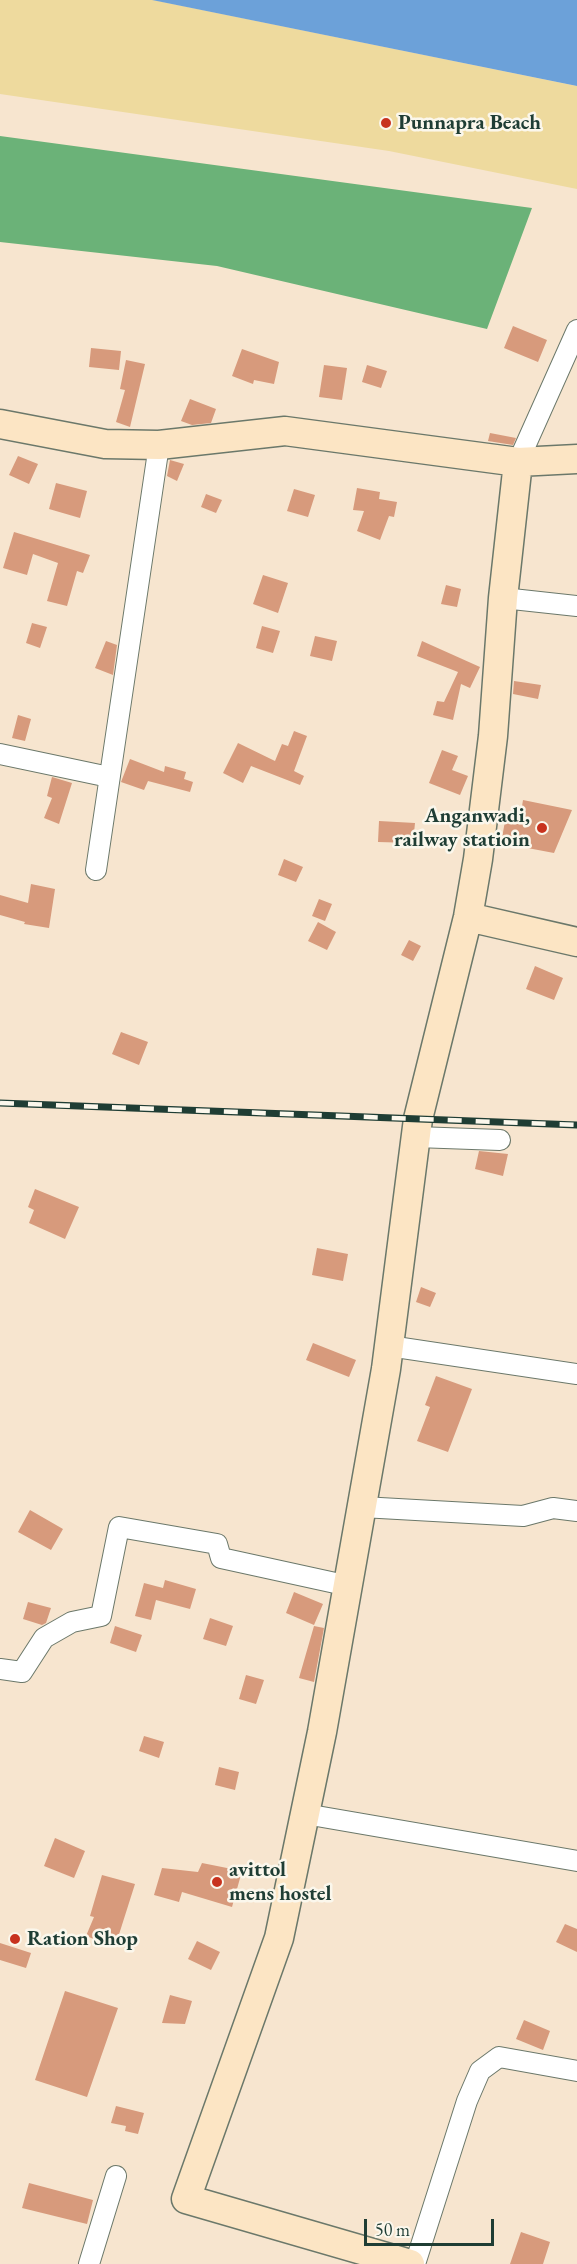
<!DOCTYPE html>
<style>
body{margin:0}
#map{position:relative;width:577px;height:2264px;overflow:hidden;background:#f7e5cf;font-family:"EB Garamond",serif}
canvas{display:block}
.scale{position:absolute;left:364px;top:2219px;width:130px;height:27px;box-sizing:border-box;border:3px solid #1f3d34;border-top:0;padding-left:8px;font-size:18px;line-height:21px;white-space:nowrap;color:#1f3d34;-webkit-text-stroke:4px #fbf7ec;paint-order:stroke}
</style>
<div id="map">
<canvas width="577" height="2264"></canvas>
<div class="scale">50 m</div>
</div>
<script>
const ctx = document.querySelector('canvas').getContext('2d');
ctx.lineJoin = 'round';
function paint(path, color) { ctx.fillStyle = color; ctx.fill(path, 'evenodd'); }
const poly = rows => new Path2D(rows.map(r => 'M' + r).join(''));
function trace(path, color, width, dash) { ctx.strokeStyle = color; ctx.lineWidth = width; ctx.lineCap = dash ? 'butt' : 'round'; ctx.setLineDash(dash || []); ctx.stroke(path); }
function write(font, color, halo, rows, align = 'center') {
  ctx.font = font + ' "EB Garamond",serif'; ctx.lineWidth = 5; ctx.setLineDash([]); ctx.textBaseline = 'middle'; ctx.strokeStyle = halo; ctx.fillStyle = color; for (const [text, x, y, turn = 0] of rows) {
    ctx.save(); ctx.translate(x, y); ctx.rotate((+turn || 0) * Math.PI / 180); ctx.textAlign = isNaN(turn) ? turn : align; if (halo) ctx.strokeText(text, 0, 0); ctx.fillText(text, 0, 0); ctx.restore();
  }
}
paint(poly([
 [0,136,532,208,487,329,217,266,0,242]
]), '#6bb278');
paint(poly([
 [0,0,153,0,577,86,577,189,389,151,0,94]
]), '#eeda9e');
paint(poly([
 [152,0,577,0,577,86]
]), '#6ca1d9');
paint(poly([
 [513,326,547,340,538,362,504,348],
 [91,348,121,351,119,370,89,367],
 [242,349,279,362,274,384,254,380,253,384,232,376],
 [126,360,145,364,130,427,116,422,125,390,120,389],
 [324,365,347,368,342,400,319,397],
 [367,365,387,371,381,388,362,382],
 [190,399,216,409,211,423,192,425,181,421],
 [490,433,516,438,513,445,488,441],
 [18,456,38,464,29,484,9,475],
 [170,460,184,464,177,481,167,476],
 [56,483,87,491,80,518,49,509],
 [357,488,380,492,379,499,397,502,394,517,389,516,380,540,357,531,364,511,353,510],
 [294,489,315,495,308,517,287,511],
 [206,494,222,500,216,513,201,507],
 [14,532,90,555,83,573,77,571,67,606,47,601,58,563,33,554,27,575,3,568],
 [263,575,288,583,278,613,253,604],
 [446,585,461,589,457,607,441,604],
 [32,623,47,627,40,648,26,643],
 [262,626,280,631,273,653,256,648],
 [315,636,337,641,332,661,310,656],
 [106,641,117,645,113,675,95,668],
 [422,641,480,667,470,688,461,684,453,720,433,715,437,701,444,702,458,672,417,656],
 [514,681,541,685,538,699,513,694],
 [18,715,31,719,25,741,12,738],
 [294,731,307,736,294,771,304,776,300,785,251,766,243,783,223,773,238,743,275,761,282,744,288,746],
 [442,750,458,756,452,770,468,776,460,795,429,783],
 [130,759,164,772,165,766,186,772,184,779,193,782,190,792,148,781,144,790,121,782],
 [52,777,72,783,59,824,44,818,52,798,47,796],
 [523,800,572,810,554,853,501,843,506,816,520,819],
 [379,821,415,823,413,843,378,842],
 [284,859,303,867,296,882,278,875],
 [31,884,55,889,49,928,24,924,25,922,0,915,0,895,28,903],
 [319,899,332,904,325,921,312,916],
 [318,922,336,932,327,950,308,941],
 [409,940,421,946,413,961,401,955],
 [535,966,563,978,554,1000,526,989],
 [121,1032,148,1042,139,1065,112,1054],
 [479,1151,508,1154,503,1176,475,1169],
 [35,1189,79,1207,65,1239,29,1223,34,1210,28,1207],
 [317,1248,348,1254,343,1281,312,1275],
 [421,1287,436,1293,430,1307,416,1302],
 [313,1343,356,1360,349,1377,306,1360],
 [436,1376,472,1389,448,1452,417,1441,430,1407,425,1405],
 [30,1510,63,1529,51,1550,18,1532],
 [165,1580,196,1589,190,1609,156,1600,151,1620,135,1616,144,1583,163,1588],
 [294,1592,323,1604,314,1625,286,1613],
 [28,1602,51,1608,46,1623,42,1625,23,1619],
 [210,1618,233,1626,226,1646,203,1639],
 [115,1626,142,1635,136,1652,110,1643],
 [314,1626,324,1628,314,1682,299,1678],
 [246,1675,264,1680,256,1704,239,1699],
 [144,1736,164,1742,159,1758,139,1751],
 [219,1767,239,1772,235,1790,215,1785],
 [55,1838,85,1851,74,1878,44,1866],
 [202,1863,242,1871,232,1907,182,1892,179,1902,154,1895,162,1868,198,1872],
 [102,1875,135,1884,115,1947,86,1936,94,1917,90,1916],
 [565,1924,577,1929,577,1952,556,1942],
 [197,1941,220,1952,211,1970,188,1959],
 [0,1943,31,1953,26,1968,0,1960],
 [65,1991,118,2008,87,2097,35,2080],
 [170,1995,192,2001,185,2024,162,2023],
 [524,2020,550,2031,543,2050,516,2039],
 [116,2106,144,2113,138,2134,125,2131,126,2126,111,2123],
 [29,2183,93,2200,87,2224,22,2208],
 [521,2232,550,2242,543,2264,510,2264]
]), '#d79a7c');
const street = poly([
 [518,462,577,330],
 [503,598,577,606],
 [0,754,109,777],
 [96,870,159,445],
 [416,1137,500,1140],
 [389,1346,577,1374],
 [362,1507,523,1516,553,1508,577,1511],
 [0,1669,22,1672,44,1638,72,1622,101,1616,119,1527,217,1544,221,1558,349,1586],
 [305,1814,577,1861],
 [89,2264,116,2176],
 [415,2264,467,2101,480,2071,499,2057,577,2071]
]);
const secondary = poly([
 [0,424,105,444,159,445,285,431,518,462,577,459],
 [468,917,577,942],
 [410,2264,186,2199,279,1938,322,1732,386,1369,418,1119,468,917,478,859,493,736,503,598,518,462]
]);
trace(street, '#6b786a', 22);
trace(secondary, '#6b786a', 31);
trace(street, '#fff', 20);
trace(secondary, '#fce5c4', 28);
const rail = poly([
 [0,1103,577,1125]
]);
trace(rail, '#1f3d34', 7);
trace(rail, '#fbf7ec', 4.5, [14]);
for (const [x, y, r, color] of [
 [386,123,6,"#c8321e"],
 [542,828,6,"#c8321e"],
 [217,1882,6,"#c8321e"],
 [15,1939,6,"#c8321e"]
]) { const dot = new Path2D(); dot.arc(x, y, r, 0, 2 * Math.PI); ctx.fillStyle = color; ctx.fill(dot); trace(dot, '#fbf7ec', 2); }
write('bold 21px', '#1f3d34', '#fbf7ec', [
 ["Punnapra Beach",398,123],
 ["Anganwadi,",530,816,"right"],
 ["railway statioin",530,840,"right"],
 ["avittol",229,1870],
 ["mens hostel",229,1894],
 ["Ration Shop",27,1939]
], 'left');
</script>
